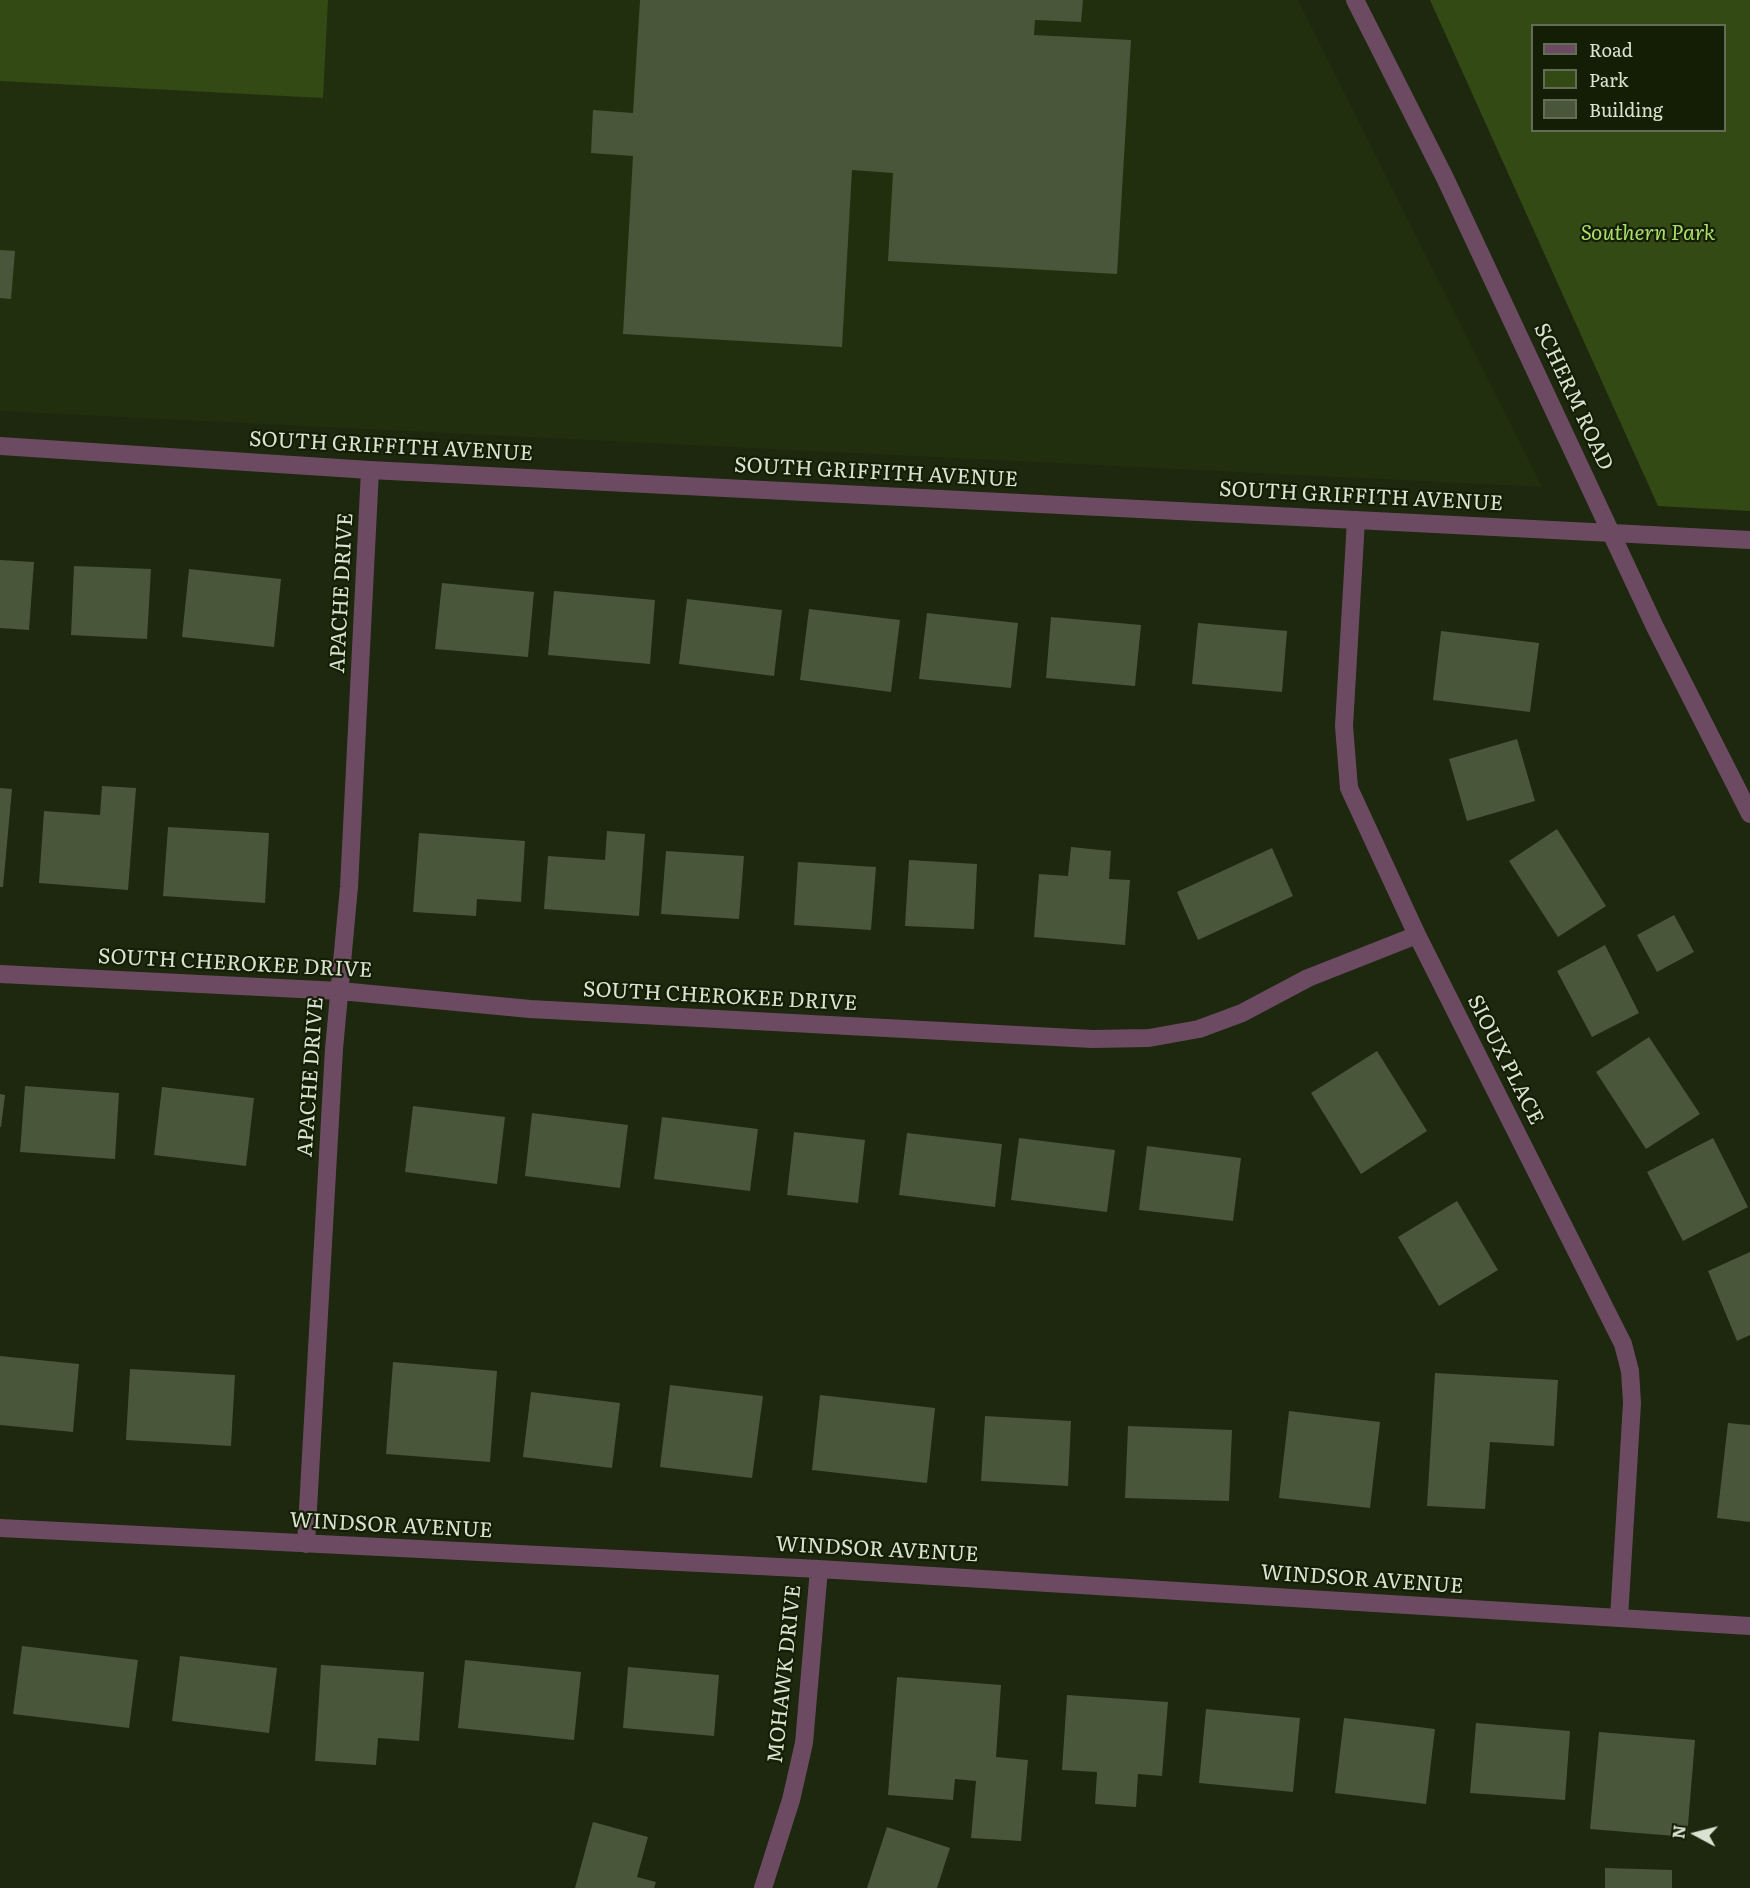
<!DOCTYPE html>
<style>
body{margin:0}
#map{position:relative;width:1750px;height:1888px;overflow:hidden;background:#1d280e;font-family:Literata,serif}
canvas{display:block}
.legend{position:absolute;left:1531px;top:24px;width:195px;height:108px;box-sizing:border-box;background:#141e05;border:2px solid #636c57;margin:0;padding:8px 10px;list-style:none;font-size:18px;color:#dae2d2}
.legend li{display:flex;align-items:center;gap:12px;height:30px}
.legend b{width:30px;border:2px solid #636c57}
.north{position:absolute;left:1666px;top:1804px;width:60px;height:60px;-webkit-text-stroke:4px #141e05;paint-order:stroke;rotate:277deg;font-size:16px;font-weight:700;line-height:24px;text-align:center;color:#dae2d2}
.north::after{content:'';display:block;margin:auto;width:21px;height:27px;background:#dae2d2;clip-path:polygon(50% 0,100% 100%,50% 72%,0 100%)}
</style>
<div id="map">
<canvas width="1750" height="1888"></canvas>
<ul class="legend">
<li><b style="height:8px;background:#6c4b62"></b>Road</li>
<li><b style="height:16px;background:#344a14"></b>Park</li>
<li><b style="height:16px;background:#49563a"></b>Building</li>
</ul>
<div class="north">N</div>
</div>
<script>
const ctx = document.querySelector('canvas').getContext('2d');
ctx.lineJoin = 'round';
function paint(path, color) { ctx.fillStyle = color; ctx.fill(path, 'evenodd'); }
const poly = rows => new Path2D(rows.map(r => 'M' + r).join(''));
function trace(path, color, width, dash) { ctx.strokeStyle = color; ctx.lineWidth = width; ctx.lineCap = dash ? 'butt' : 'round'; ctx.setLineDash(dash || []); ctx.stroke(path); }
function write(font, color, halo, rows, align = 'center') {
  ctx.font = font + ' Literata,serif'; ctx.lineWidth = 4.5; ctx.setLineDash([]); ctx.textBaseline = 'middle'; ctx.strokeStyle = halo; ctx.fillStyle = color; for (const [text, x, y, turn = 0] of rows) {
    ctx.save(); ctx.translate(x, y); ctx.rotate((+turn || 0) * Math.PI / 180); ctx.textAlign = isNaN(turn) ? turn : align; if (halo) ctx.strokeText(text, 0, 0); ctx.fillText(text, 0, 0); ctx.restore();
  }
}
paint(poly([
 [0,0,1298,0,1542,487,0,411]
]), '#212f0e');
paint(poly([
 [0,0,328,0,323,98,0,81],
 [1430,0,1750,0,1750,511,1658,506],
 [1532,26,1724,26,1724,130,1532,130]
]), '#344a14');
paint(poly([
 [640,0,1083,0,1081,22,1035,20,1034,35,1131,40,1117,274,888,261,893,173,852,170,842,347,623,334,633,156,591,153,593,110,633,113],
 [0,250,15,251,11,299,0,298],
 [0,560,34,562,29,630,0,628],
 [74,566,151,569,147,639,71,635],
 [189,569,281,579,274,647,182,637],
 [442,583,534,592,528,657,435,649],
 [554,591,655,600,650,664,548,655],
 [687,599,782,610,774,676,679,664],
 [809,609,900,620,891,692,800,680],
 [927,613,1018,623,1011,688,919,679],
 [1051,617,1141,625,1135,686,1046,678],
 [1198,623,1287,631,1282,692,1192,684],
 [1441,631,1539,643,1530,712,1433,700],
 [1517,739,1535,801,1467,821,1449,759],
 [102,786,136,788,128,890,39,883,44,811,100,815],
 [0,788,12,789,3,887,0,887],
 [168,827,269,833,265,903,163,896],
 [1557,829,1606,906,1558,937,1509,861],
 [607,831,645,834,639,916,544,909,548,856,605,860],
 [419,833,525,841,521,902,477,899,476,916,413,912],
 [1071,847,1111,851,1109,879,1130,880,1125,945,1034,937,1039,874,1068,876],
 [1272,848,1293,896,1198,940,1177,892],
 [666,851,744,856,739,919,661,914],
 [909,860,977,864,974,929,905,926],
 [798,862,876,867,871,930,794,925],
 [1674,915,1694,952,1657,972,1637,935],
 [1605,945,1639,1013,1592,1037,1557,971],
 [1649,1037,1700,1114,1646,1149,1596,1072],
 [1377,1051,1427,1131,1361,1174,1311,1093],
 [25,1086,119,1093,115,1159,20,1152],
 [162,1087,254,1098,246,1166,154,1155],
 [0,1094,5,1095,1,1127,0,1127],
 [413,1106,505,1117,497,1184,405,1172],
 [532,1113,628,1125,620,1188,525,1176],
 [662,1117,758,1129,750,1191,654,1179],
 [794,1132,865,1140,858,1203,787,1195],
 [907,1133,1002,1144,995,1207,899,1195],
 [1019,1138,1115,1150,1107,1212,1011,1200],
 [1713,1138,1748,1207,1683,1241,1647,1172],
 [1147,1146,1241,1158,1233,1221,1139,1210],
 [1457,1201,1498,1270,1439,1306,1398,1237],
 [1750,1252,1750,1335,1737,1341,1708,1271],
 [0,1356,79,1364,73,1432,0,1425],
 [393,1362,497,1371,490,1462,386,1454],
 [130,1369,235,1375,231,1446,126,1440],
 [1435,1373,1558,1380,1554,1446,1490,1442,1485,1509,1427,1506],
 [670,1385,763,1396,752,1478,660,1467],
 [531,1392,620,1403,612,1468,523,1457],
 [820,1395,935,1408,927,1483,812,1470],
 [1289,1411,1380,1422,1370,1508,1279,1498],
 [985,1416,1071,1421,1068,1486,981,1481],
 [1728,1423,1750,1425,1750,1522,1717,1518],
 [1128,1426,1232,1430,1229,1501,1125,1498],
 [22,1646,138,1660,129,1728,13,1714],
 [180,1656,277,1668,269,1733,172,1721],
 [465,1660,581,1672,574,1740,458,1728],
 [321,1665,424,1672,419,1741,378,1738,376,1765,315,1761],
 [628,1667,719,1675,714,1736,623,1728],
 [897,1677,1001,1685,996,1757,1028,1760,1021,1841,971,1838,976,1781,955,1779,953,1800,888,1795],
 [1067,1695,1168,1702,1162,1776,1138,1774,1136,1807,1095,1804,1097,1772,1062,1770],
 [1206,1709,1300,1718,1293,1792,1199,1783],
 [1344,1718,1435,1729,1426,1804,1335,1793],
 [1476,1723,1570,1731,1565,1800,1470,1793],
 [1599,1732,1695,1740,1687,1837,1590,1829],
 [593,1822,648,1837,637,1877,656,1882,654,1888,575,1888],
 [887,1827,950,1848,937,1888,867,1888],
 [1605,1868,1672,1870,1672,1888,1605,1888]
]), '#49563a');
trace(poly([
 [1355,0,1445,178,1655,627,1750,814],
 [0,446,370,470,1750,540],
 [1356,520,1344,726,1349,788,1417,935,1623,1344,1630,1371,1632,1403,1619,1618],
 [0,974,340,991,530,1009,1092,1039,1149,1038,1199,1029,1242,1013,1308,978,1417,935],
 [0,1528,819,1569,1750,1626],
 [306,1544,334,1049,349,887,370,470],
 [763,1888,791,1800,804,1743,819,1569]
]), '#6c4b62', 18);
write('italic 21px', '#acdd6b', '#141e05', [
 ["Southern Park",1648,234]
]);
write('21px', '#dae2d2', '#141e05', [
 ["SCHERM ROAD",1573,397,65],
 ["SOUTH GRIFFITH AVENUE",391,447,3],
 ["SOUTH GRIFFITH AVENUE",876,473,3],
 ["SOUTH GRIFFITH AVENUE",1361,497,3],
 ["APACHE DRIVE",342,593,-87],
 ["SOUTH CHEROKEE DRIVE",235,964,3],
 ["SOUTH CHEROKEE DRIVE",720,997,3],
 ["SIOUX PLACE",1505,1060,63],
 ["APACHE DRIVE",311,1077,-86],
 ["WINDSOR AVENUE",391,1526,3],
 ["WINDSOR AVENUE",877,1550,3],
 ["WINDSOR AVENUE",1362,1580,4],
 ["MOHAWK DRIVE",785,1674,-84]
]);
</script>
